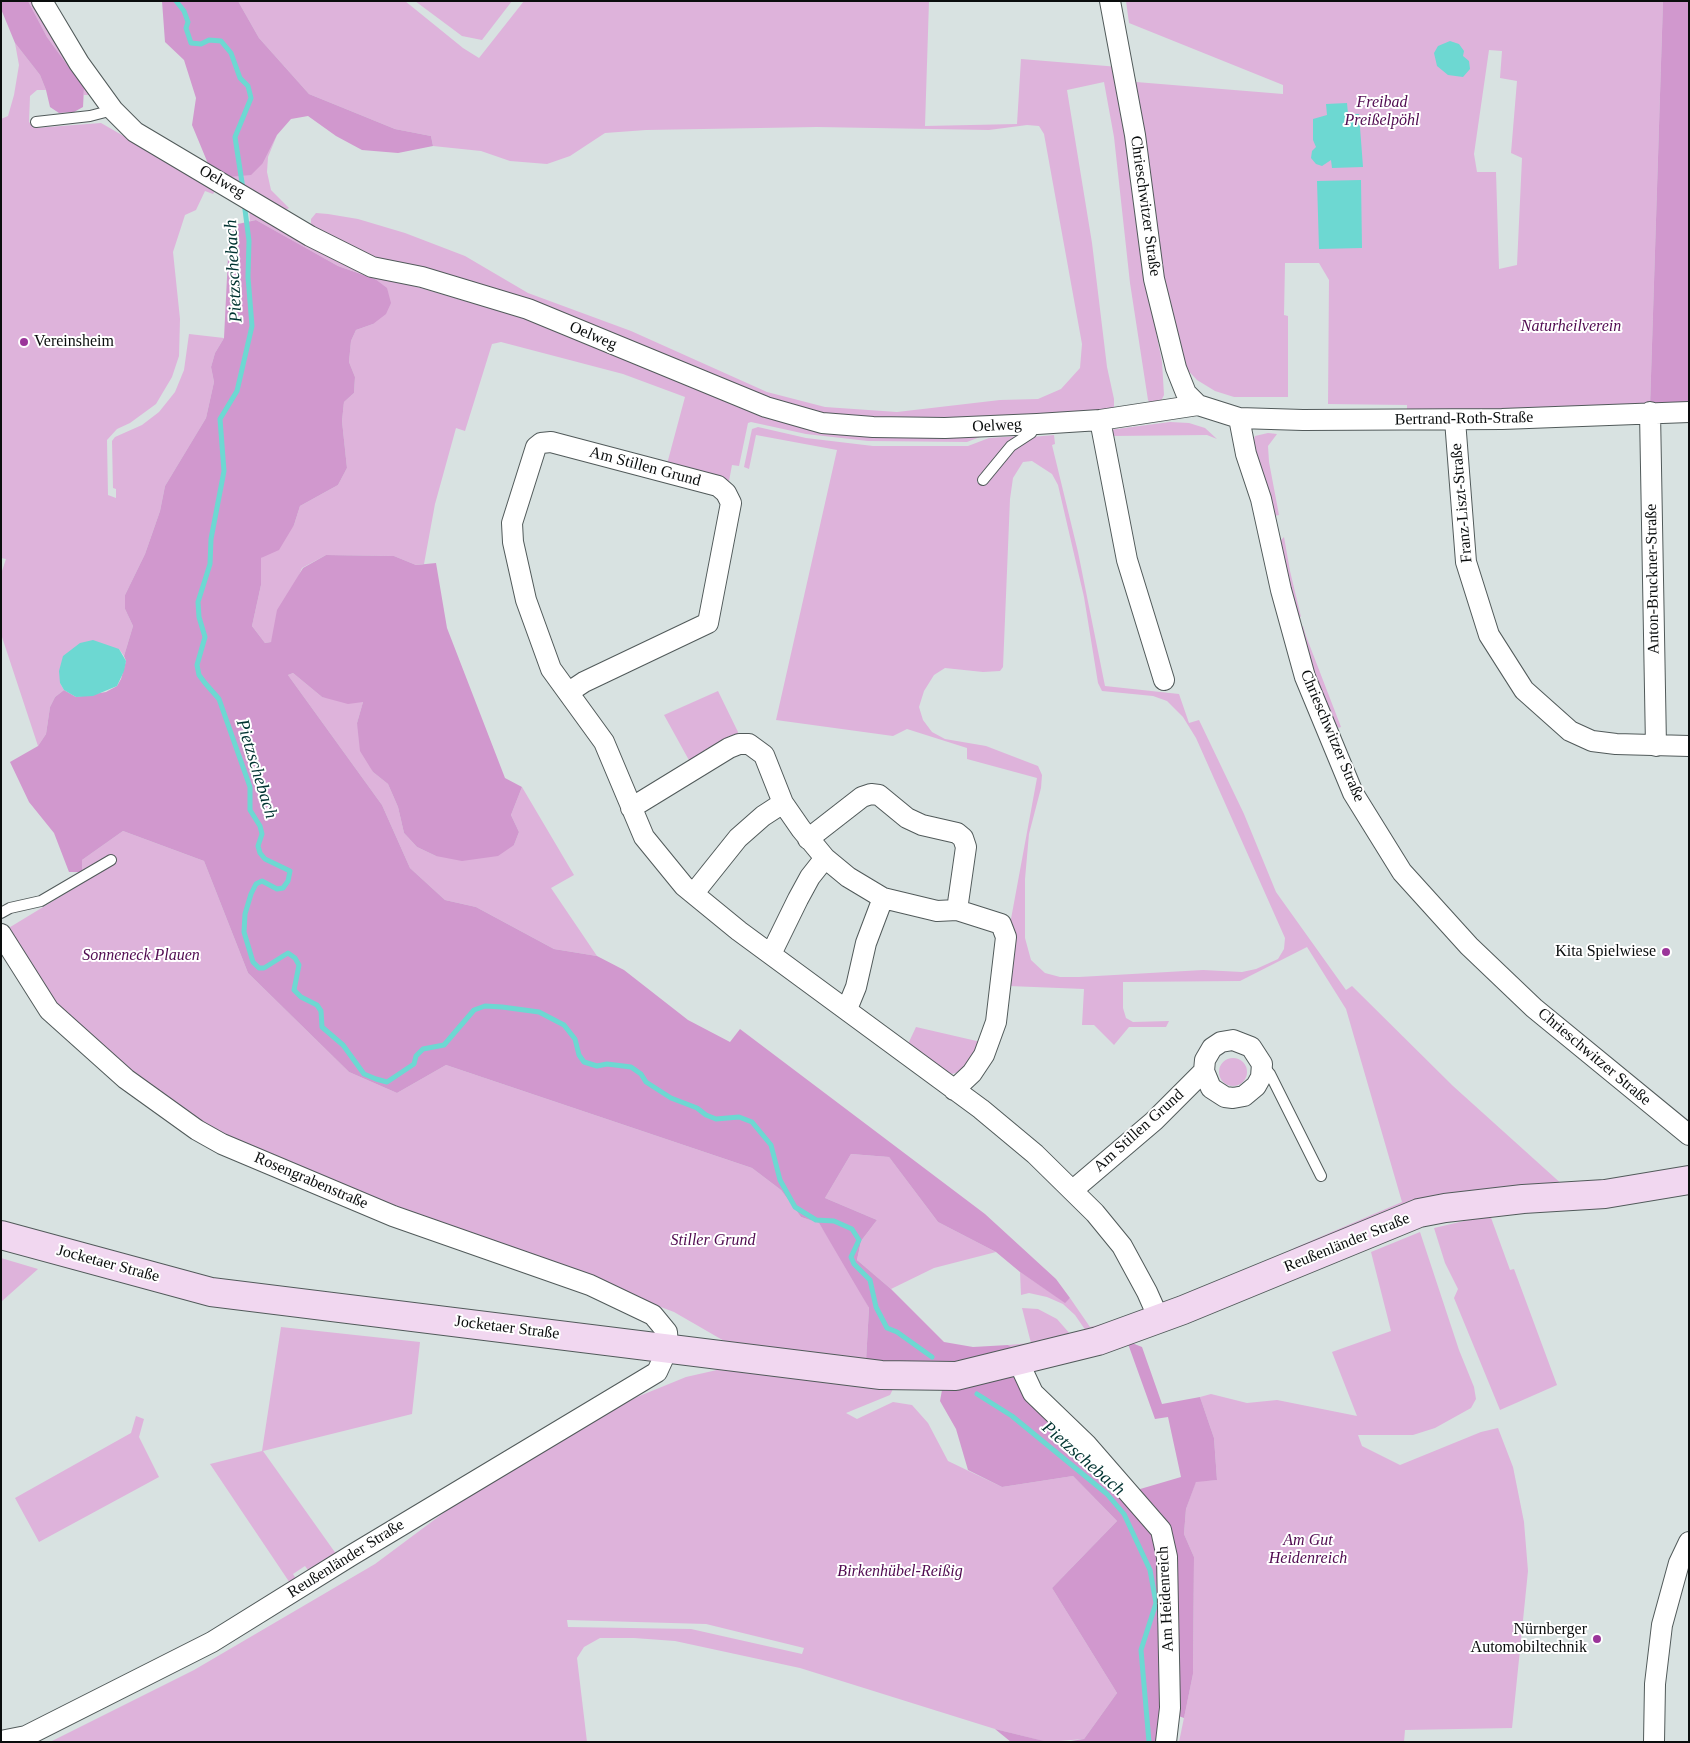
<!DOCTYPE html>
<meta charset="utf-8">
<style>
body{margin:0}
#map{position:relative;width:1690px;height:1743px;overflow:hidden;background:#d8e2e1;font-family:Georgia,serif}
canvas{display:block}
.frame{position:absolute;inset:0;border:2px solid #0a0d0d;pointer-events:none}
</style>
<div id="map">
<canvas width="1690" height="1743"></canvas>
<div class="frame"></div>
</div>
<script>
const ctx = document.querySelector('canvas').getContext('2d');
ctx.lineJoin = 'round';
function paint(path, color) { ctx.fillStyle = color; ctx.fill(path, 'evenodd'); }
const poly = rows => new Path2D(rows.map(r => 'M' + r).join(''));
function trace(path, color, width, dash) { ctx.strokeStyle = color; ctx.lineWidth = width; ctx.lineCap = dash ? 'butt' : 'round'; ctx.setLineDash(dash || []); ctx.stroke(path); }
function write(font, color, halo, rows, align = 'center') {
  ctx.font = font + ' Georgia,serif'; ctx.lineWidth = 4; ctx.setLineDash([]); ctx.textBaseline = 'middle'; ctx.strokeStyle = halo; ctx.fillStyle = color; for (const [text, x, y, turn = 0] of rows) {
    ctx.save(); ctx.translate(x, y); ctx.rotate((+turn || 0) * Math.PI / 180); ctx.textAlign = isNaN(turn) ? turn : align; if (halo) ctx.strokeText(text, 0, 0); ctx.fillText(text, 0, 0); ctx.restore();
  }
}
paint(poly([
 [28,1,33,1,96,102,89,95,84,95,84,88,47,37],
 [238,1,405,1,463,48,479,58,524,1,929,1,925,126,1017,124,1021,59,1119,67,1142,260,1162,362,1164,395,1160,403,1151,404,1148,400,1130,283,1114,137,1104,82,1067,90,1092,243,1107,367,1114,399,1114,407,1110,412,1032,421,813,417,373,259,311,226,311,219,316,213,328,214,358,219,405,233,465,256,528,293,631,331,767,392,825,407,897,412,1000,400,1038,399,1061,389,1080,368,1082,344,1044,134,1039,126,1027,125,989,130,817,127,646,130,605,133,570,156,547,164,510,161,481,151,433,146,431,136,395,129,309,94,259,38],
 [415,1,512,1,482,40,462,36],
 [1126,1,1663,1,1650,407,1407,414,1407,405,1328,404,1329,280,1319,263,1285,263,1284,315,1288,316,1288,397,1234,397,1215,391,1197,380,1183,365,1175,346,1143,148,1136,82,1283,94,1283,85,1129,23],
 [1489,50,1502,51,1500,78,1517,81,1511,153,1522,158,1517,265,1499,269,1496,172,1477,172,1474,154],
 [15,43,40,75,46,90,37,90,30,96,29,122,35,128,101,123,216,189,213,194,205,191,196,210,185,215,173,252,180,319,179,356,172,377,156,404,130,423,117,429,107,440,108,495,116,498,116,489,113,488,112,441,115,437,142,425,159,412,175,392,184,370,189,334,224,338,215,353,211,367,214,382,206,418,165,486,160,511,145,554,125,595,125,609,133,626,124,656,119,649,60,683,64,690,55,697,50,707,46,734,38,746,1,634,1,574,6,559,1,558,1,119,8,116,14,95,19,65],
 [277,135,268,157,267,172,271,190,289,208,280,213,228,177,263,163],
 [249,208,390,279,533,321,746,407,985,435,967,442,868,441,806,434,751,422,748,423,739,466,732,465,729,481,667,464,685,397,623,374,501,342,492,344,465,431,456,428,435,504,424,564,416,565,394,556,326,555,302,568,271,642,265,643,252,626,261,585,261,558,294,525,300,506,338,485,347,468,342,421,344,402,354,393,355,377,349,362,351,341,356,330,373,324,376,279,338,266,256,220,250,221],
 [1170,422,1189,423,1205,428,1217,439,1207,435,1111,436,1109,430],
 [758,427,806,438,873,446,968,446,989,438,1019,436,984,470,977,482,981,484,1006,457,1023,443,1032,437,1054,435,1055,444,1052,445,1078,552,1105,686,1179,694,1189,723,1199,720,1244,814,1276,892,1346,990,1352,986,1453,1086,1565,1187,1292,1249,1402,1202,1346,1009,1307,947,1240,981,1123,982,1123,1008,1126,1018,1133,1022,1169,1021,1166,1027,1129,1027,1114,1045,1094,1025,1082,1025,1084,989,1009,986,1011,919,1037,778,967,759,967,748,907,729,893,736,776,720,837,450,756,435,749,469,744,467,752,429],
 [1032,461,1052,474,1058,485,1084,597,1098,683,1102,691,1153,696,1167,701,1183,717,1196,738,1273,911,1285,938,1284,949,1278,959,1256,969,1242,972,1203,970,1079,977,1060,977,1045,973,1031,960,1025,938,1025,879,1029,834,1041,788,1042,775,1038,766,986,746,945,739,932,732,923,720,919,707,924,691,934,675,945,668,983,672,1000,671,1003,667,1010,499,1013,478,1023,462],
 [1268,433,1277,434,1268,446,1269,462,1279,515,1274,516,1253,442,1255,436],
 [1284,537,1290,571,1301,617,1297,615,1280,541],
 [1303,626,1306,636,1341,727,1338,728,1331,716,1311,669,1301,627],
 [293,673,322,697,363,702,357,723,373,772,388,784,398,807,404,833,417,847,436,856,514,845,519,832,511,815,522,787,574,875,551,888,597,956,554,949,476,907,445,900,410,868,382,805,288,675],
 [718,691,738,732,737,737,690,762,664,715],
 [123,831,204,861,248,973,349,1072,397,1093,446,1065,752,1168,781,1190,801,1217,819,1223,851,1274,869,1308,866,1361,726,1342,674,1312,329,1181,218,1134,130,1077,54,1002,7,929,81,884,82,860],
 [916,1027,981,1042,962,1071,952,1074,913,1051,909,1042],
 '1219 1072a14 14 0 1 1 28 0a14 14 0 1 1-28 0Z',
 [851,1154,889,1157,938,1222,996,1252,934,1268,891,1289,857,1260,861,1241,877,1220,825,1198],
 [1490,1215,1510,1270,1514,1269,1557,1385,1500,1410,1454,1298,1458,1289,1445,1263,1434,1228],
 [1420,1232,1459,1350,1474,1387,1476,1399,1471,1408,1435,1428,1413,1435,1358,1435,1362,1446,1400,1465,1481,1432,1498,1428,1513,1467,1524,1522,1528,1571,1512,1728,1405,1730,1404,1742,1179,1742,1193,1674,1194,1557,1184,1534,1186,1509,1196,1481,1217,1480,1214,1438,1200,1397,1211,1394,1247,1403,1277,1400,1357,1416,1332,1352,1391,1331,1371,1252],
 [1,1258,38,1269,1,1302],
 [1020,1272,1065,1302,1070,1298,1090,1327,1114,1321,1086,1331,1075,1315,1063,1304,1047,1297,1029,1293,1021,1295],
 [1022,1308,1038,1309,1057,1319,1071,1335,1014,1349,1008,1345,1031,1343],
 [281,1327,420,1342,412,1414,263,1451,339,1558,311,1574,305,1566,293,1574,298,1582,292,1586,210,1464,262,1451],
 [736,1367,893,1389,890,1395,846,1413,857,1419,893,1402,912,1405,928,1423,948,1461,1002,1487,1073,1476,1117,1521,1052,1588,1117,1693,1084,1739,1047,1742,995,1729,800,1668,675,1641,634,1638,600,1638,584,1647,577,1658,587,1742,50,1742,194,1670,375,1564,489,1479,599,1417,637,1397,686,1377,717,1370,734,1371],
 [567,1620,706,1624,804,1648,802,1654,691,1629,568,1627],
 [136,1416,144,1419,139,1437,159,1477,39,1542,15,1498,131,1433]
]), '#deb3db');
paint(poly([
 [1,1,28,1,47,37,84,88,83,107,74,112,59,113,50,107,46,90,40,75,15,43,1,9],
 [162,1,238,1,259,38,309,94,395,129,431,136,433,146,398,153,362,150,336,136,308,116,291,119,277,135,263,163,251,175,228,177,209,166,192,125,196,98,184,60,165,42],
 [1663,1,1689,1,1689,405,1650,407],
 [256,220,338,266,375,279,387,288,391,303,386,314,373,324,356,330,351,341,349,362,355,377,354,393,344,402,342,421,347,468,338,485,300,506,294,525,279,550,261,558,261,585,252,626,265,643,271,642,277,610,303,568,326,555,394,556,416,565,436,563,447,628,505,778,522,787,511,815,519,832,514,845,498,856,462,861,436,856,417,847,404,833,398,807,388,784,373,772,360,751,357,723,363,702,348,704,322,697,293,673,288,675,382,805,410,868,445,900,476,907,554,949,597,956,624,970,688,1020,730,1042,740,1029,985,1214,1056,1279,1070,1298,1065,1303,1020,1272,996,1252,938,1222,889,1157,851,1154,825,1198,877,1220,861,1241,857,1260,891,1289,944,1342,973,1347,1008,1345,1014,1349,1015,1376,1130,1492,1181,1477,1168,1417,1155,1419,1127,1341,1142,1347,1162,1404,1200,1397,1214,1438,1217,1480,1196,1482,1186,1509,1184,1534,1194,1557,1193,1674,1184,1718,1173,1714,1162,1742,1064,1742,1084,1739,1117,1693,1052,1588,1117,1521,1073,1476,1002,1487,968,1470,956,1429,940,1401,944,1379,866,1361,869,1308,819,1223,801,1217,781,1190,752,1168,446,1065,397,1093,349,1072,248,973,204,861,123,831,82,860,82,872,69,872,54,833,29,802,10,762,38,746,46,734,50,707,55,697,64,690,76,697,106,692,117,686,121,679,126,661,124,656,133,626,125,609,125,595,145,554,160,511,165,486,206,418,214,382,211,367,215,353,224,338,229,237,238,224],
 [995,1729,1048,1742,1011,1742]
]), '#d198ce');
paint(poly([
 [1450,41,1459,44,1464,51,1463,56,1469,61,1470,69,1463,77,1448,75,1437,66,1434,53,1438,46],
 [1347,103,1348,114,1359,114,1363,167,1332,168,1331,160,1322,166,1316,164,1311,158,1312,151,1316,147,1313,140,1313,119,1327,115,1326,104],
 [1361,180,1362,248,1319,249,1317,181],
 [93,640,119,649,126,661,124,671,117,686,93,696,76,697,64,690,60,683,59,671,63,656,80,643]
]), '#6dd8d2');
trace(poly([
 [176,1,184,11,188,22,186,28,191,43,201,44,209,40,221,41,231,53,240,78,248,86,251,98,235,137,243,189],
 [244,202,249,241,248,277,252,326,237,391,220,419,224,471,211,539,210,564,198,602,199,617,205,637,197,665,199,675,205,683,219,699,250,787,250,810,260,826,262,834,258,846,260,853,265,859,290,871,288,881,283,888,277,889,262,881,256,884,251,894,245,914,244,932,253,962,259,968,264,968,288,953,295,958,299,965,294,990,301,997,317,1005,321,1011,322,1027,343,1045,364,1074,376,1079,387,1082,414,1064,416,1056,423,1049,444,1045,474,1010,485,1006,502,1007,539,1012,564,1025,575,1039,579,1055,584,1062,597,1066,607,1064,631,1067,641,1074,646,1082,671,1098,697,1108,706,1115,716,1119,739,1117,752,1122,771,1145,780,1180,795,1207,816,1220,834,1221,852,1229,859,1240,851,1257,854,1264,870,1280,876,1307,887,1328,897,1332,932,1357],
 [977,1394,1012,1416,1107,1494,1124,1514,1150,1570,1156,1603,1141,1650,1149,1742]
]), '#6dd8d2', 5);
const lane = poly([
 [36,122,90,116,113,110],
 [983,480,1011,446,1031,433,1036,425],
 [1,913,10,908,41,901,111,860],
 [1264,1067,1270,1074,1321,1176]
]);
const street = poly([
 [42,1,79,63,113,110,135,132,310,236,372,267,422,277,528,309,766,407,822,423,873,427,945,428,1037,424,1100,420,1198,405,1239,418,1303,420,1502,419,1689,412],
 [1110,1,1135,135,1154,279,1176,368,1186,393,1198,405],
 [1650,412,1656,746],
 [1239,418,1246,454,1261,499,1281,590,1305,677,1353,793,1402,872,1469,946,1534,1008,1689,1135],
 [1100,420,1127,560,1164,680],
 [1455,420,1466,562,1489,635,1524,690,1570,731,1592,741,1616,744,1689,746],
 [569,692,584,682,708,623,731,503,726,493,718,486,551,442,541,443,536,447,512,523,513,542,526,600,551,669,604,742,644,837,684,886,739,931,981,1109,1035,1154,1095,1213,1122,1246,1147,1292,1159,1319],
 [631,808,729,748,739,744,749,744,764,755,783,803,801,829,825,858,848,877,883,898,937,911,957,910,1001,924,1006,937,996,1022,984,1055,972,1073,954,1090],
 [808,839,862,797,871,794,879,795,907,818,922,825,957,833,963,838,966,847,957,910],
 [694,893,738,838,763,816,783,803],
 [1,934,49,1010,126,1079,197,1130,222,1144,393,1216,590,1285,653,1315,667,1332,668,1348,657,1372,352,1555,212,1642,26,1736,1,1741],
 [771,954,798,899,810,877,825,858],
 [847,1009,856,987,866,943,883,898],
 [1073,1190,1154,1121,1204,1071,1211,1088,1225,1097,1233,1098,1244,1096,1256,1086,1261,1077,1262,1064,1251,1047,1233,1040,1221,1042,1212,1048,1205,1060,1204,1071],
 [1018,1361,1033,1393,1087,1445,1161,1530,1167,1557,1170,1708,1166,1742],
 [1654,1742,1655,1684,1662,1625,1679,1563,1689,1542]
]);
const secondary = poly([
 [1,1235,211,1292,881,1375,956,1376,1098,1341,1183,1310,1419,1213,1445,1208,1523,1199,1605,1194,1689,1180]
]);
trace(lane, '#515a5a', 12);
trace(street, '#515a5a', 22);
trace(secondary, '#515a5a', 30);
trace(lane, '#fff', 10);
trace(street, '#fff', 20);
trace(secondary, '#f1d7f0', 28);
for (const [x, y, r, color] of [
 [24,342,5,"#9b359a"],
 [1666,952,5,"#9b359a"],
 [1597,1639,5,"#9b359a"]
]) { const dot = new Path2D(); dot.arc(x, y, r, 0, 2 * Math.PI); ctx.fillStyle = color; ctx.fill(dot); trace(dot, '#fff', 2); }
write('italic 16px', '#500a50', '#fff', [
 ["Freibad",1382,103],
 ["Preißelpöhl",1382,121],
 ["Naturheilverein",1571,327],
 ["Sonneneck Plauen",141,956],
 ["Stiller Grund",713,1241],
 ["Am Gut",1308,1541],
 ["Heidenreich",1308,1559],
 ["Birkenhübel-Reißig",900,1572]
]);
write('16px', '#0a0d0d', '#fff', [
 ["Oelweg",222,182,30],
 ["Chrieschwitzer Straße",1145,206,82],
 ["Oelweg",593,336,23],
 ["Bertrand-Roth-Straße",1464,419,-1],
 ["Oelweg",997,426,-3],
 ["Am Stillen Grund",645,467,15],
 ["Franz-Liszt-Straße",1462,503,-95],
 ["Anton-Bruckner-Straße",1653,579,-91],
 ["Chrieschwitzer Straße",1332,736,67],
 ["Chrieschwitzer Straße",1594,1057,40],
 ["Am Stillen Grund",1139,1131,-42],
 ["Rosengrabenstraße",311,1181,23],
 ["Reußenländer Straße",1347,1243,-22],
 ["Jocketaer Straße",108,1264,15],
 ["Jocketaer Straße",507,1328,7],
 ["Reußenländer Straße",346,1559,-32],
 ["Am Heidenreich",1166,1599,-93]
]);
write('16px', '#0a0d0d', '#fff', [
 ["Vereinsheim",34,342,"left"],
 ["Kita Spielwiese",1656,952],
 ["Nürnberger",1587,1630],
 ["Automobiltechnik",1587,1648]
], 'right');
write('italic 18px', '#003331', '#fff', [
 ["Pietzschebach",234,271,-93],
 ["Pietzschebach",256,769,73],
 ["Pietzschebach",1083,1459,41]
]);
</script>
